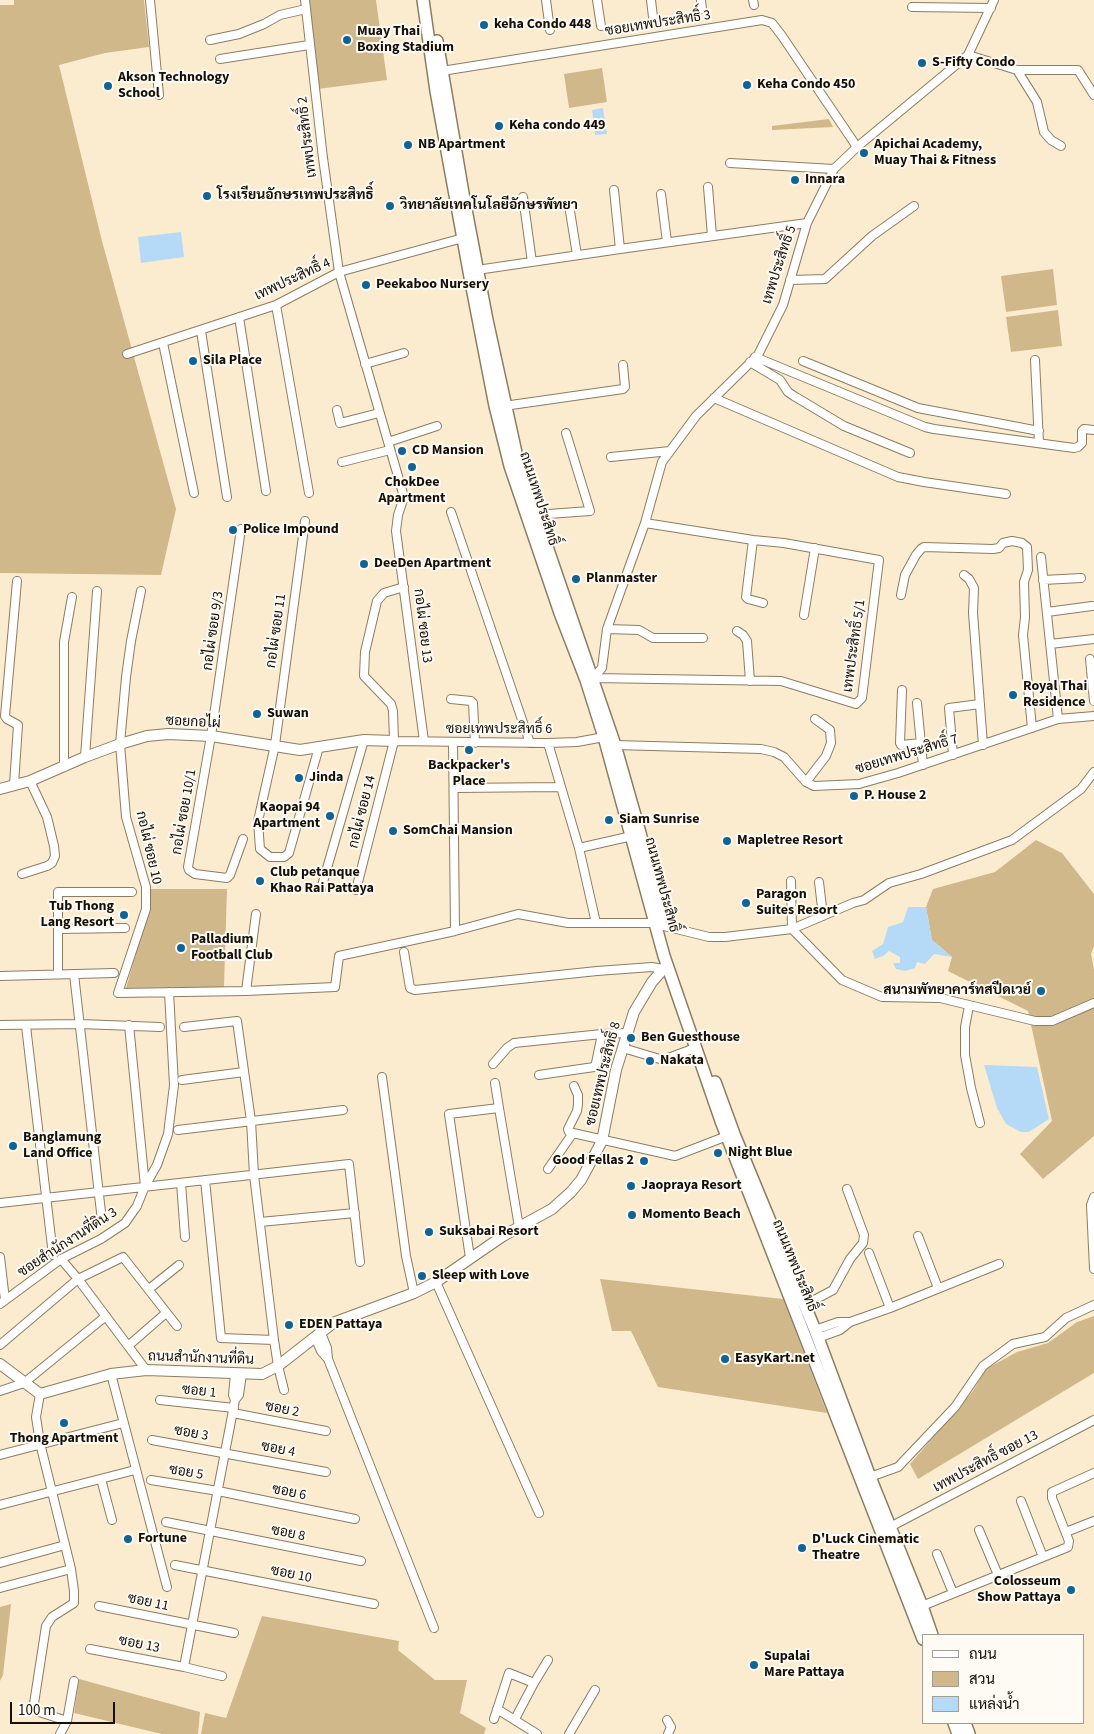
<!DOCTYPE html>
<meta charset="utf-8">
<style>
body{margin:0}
#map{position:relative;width:1094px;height:1734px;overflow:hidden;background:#fceccf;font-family:"Source Sans 3",Sarabun,sans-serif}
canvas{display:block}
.legend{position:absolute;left:922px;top:1634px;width:162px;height:90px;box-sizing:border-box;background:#fefbf5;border:1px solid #a19d95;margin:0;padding:6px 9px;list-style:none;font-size:15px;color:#150f06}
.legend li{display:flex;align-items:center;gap:10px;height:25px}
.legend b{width:25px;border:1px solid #a19d95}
.scale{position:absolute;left:10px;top:1702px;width:105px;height:22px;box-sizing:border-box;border:2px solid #150f06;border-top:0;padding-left:6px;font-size:15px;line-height:18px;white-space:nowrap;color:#150f06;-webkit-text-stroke:4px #fefbf5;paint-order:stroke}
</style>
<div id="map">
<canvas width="1094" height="1734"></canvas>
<ul class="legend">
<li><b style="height:6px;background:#fff"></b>ถนน</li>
<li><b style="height:14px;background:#d0b88b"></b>สวน</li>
<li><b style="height:14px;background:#b5daf7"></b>แหล่งน้ำ</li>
</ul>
<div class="scale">100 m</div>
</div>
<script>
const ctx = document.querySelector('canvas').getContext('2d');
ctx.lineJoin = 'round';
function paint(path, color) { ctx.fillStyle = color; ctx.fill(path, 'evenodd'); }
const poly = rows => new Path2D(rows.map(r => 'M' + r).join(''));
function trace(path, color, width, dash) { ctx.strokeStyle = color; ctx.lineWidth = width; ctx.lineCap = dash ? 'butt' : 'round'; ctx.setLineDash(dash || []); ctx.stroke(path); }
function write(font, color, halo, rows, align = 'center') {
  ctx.font = font + ' "Source Sans 3",Sarabun,sans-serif'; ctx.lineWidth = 4; ctx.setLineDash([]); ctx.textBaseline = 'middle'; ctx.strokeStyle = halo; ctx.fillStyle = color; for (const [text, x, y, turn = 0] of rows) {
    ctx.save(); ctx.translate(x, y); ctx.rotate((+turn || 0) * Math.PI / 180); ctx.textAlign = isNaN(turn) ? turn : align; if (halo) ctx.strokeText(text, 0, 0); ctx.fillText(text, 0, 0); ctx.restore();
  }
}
paint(poly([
 [14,0,144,0,149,47,105,53,59,65,102,241,176,509,161,575,0,573,0,5,14,5],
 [308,0,376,0,387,80,318,89],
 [602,68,607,102,569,108,564,74],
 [829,119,833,127,772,130,772,126],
 [1053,269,1057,305,1006,312,1001,276],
 [1058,310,1062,346,1011,352,1006,317],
 [1036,840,1062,853,1094,894,1094,946,1091,954,1094,970,1094,1136,1043,1179,1020,1154,1052,1121,1028,1011,948,971,952,957,932,940,926,907,933,889,995,872],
 [149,889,227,889,224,987,126,988,149,909],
 [600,1279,783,1299,827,1413,658,1387,631,1331,612,1331],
 [1094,1316,1094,1373,918,1479,910,1464,973,1391,986,1369,1017,1352,1048,1343,1077,1322],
 [11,1604,3,1675,0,1681,0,1607],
 [262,1616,399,1641,398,1650,435,1680,467,1680,460,1713,486,1728,484,1734,201,1734,205,1713,226,1718],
 [79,1679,200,1712,198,1734,162,1734,74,1713]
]), '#d0b88b');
paint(poly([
 [603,108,607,134,595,135,592,110],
 [181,232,184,257,141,263,138,237],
 [908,907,926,907,932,940,952,957,934,954,925,964,917,962,915,968,905,971,896,969,893,963,900,963,900,957,889,951,883,956,875,959,872,951,883,944,888,927,903,922],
 [984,1065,1037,1067,1049,1119,1029,1132,1021,1132,1006,1124,997,1108]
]), '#b5daf7');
const minor = poly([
 [150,0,159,95],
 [305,0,323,158,339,272,404,497,398,515,396,531,424,741],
 [546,0,550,30],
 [597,0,601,26],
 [651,0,653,17],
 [701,0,702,9],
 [753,0,754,5],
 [912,7,991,8],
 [210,40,239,34,264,24,280,15,306,9],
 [968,55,1017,70,1078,70,1094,95],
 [220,59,309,45],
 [1017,70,1037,102,1044,132,1051,140,1061,146],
 [442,71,762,20,772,23,782,36,857,147],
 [730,163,834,169],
 [708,187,712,236],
 [614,190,620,249],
 [661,194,667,242],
 [523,197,532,262],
 [569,205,577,255],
 [477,270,620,249,807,223],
 [790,280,825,279,872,236,914,206],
 [276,305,309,493],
 [239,317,266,491],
 [201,331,227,497],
 [163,343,194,493],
 [127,354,276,305,339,272,463,238],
 [755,357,925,427,934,429,1074,448,1078,447,1082,443,1082,431,1084,429,1094,430],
 [1035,360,1039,443],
 [803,361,918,408,1039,431],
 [750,362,780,380,788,392,794,396,844,426,910,453],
 [365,364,404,353],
 [714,398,898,477,924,482,1006,494],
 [504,406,623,389,625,387,623,365],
 [337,410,340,423,379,413],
 [388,442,437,426],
 [611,457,670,451],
 [342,462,390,450],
 [451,512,530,743],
 [535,515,590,511,566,433],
 [305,521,275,745,258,821,260,849,270,857,284,857,289,853,319,747],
 [241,529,211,736,188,867,189,870,195,874,227,878,230,875,243,839],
 [753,540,746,597,748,599,763,603],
 [1041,557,1058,719],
 [964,575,969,579,974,588,973,613,983,745],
 [1043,580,1081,578],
 [141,591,131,641,126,677,120,744,126,817,146,887,146,909,118,993,246,991,335,987,339,956,455,931,518,914,568,923,655,923],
 [901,595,905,575,916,555,921,549,924,547,993,549,999,548,1003,543,1012,541,1022,543,1027,547,1028,570,1024,582,1025,617,1023,635,1032,728],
 [1047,612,1092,606],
 [804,615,815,548],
 [607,629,639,630,653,638,703,638],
 [737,631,743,635,747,641,750,681],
 [1050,644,1094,639],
 [1090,659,1094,701],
 [593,678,602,668,607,629,645,523,662,462,696,416,758,355,783,305,807,223,834,169,857,147,968,55,994,0],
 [593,678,781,681,856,704,862,698,879,560,784,543,753,540,645,523],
 [902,690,900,743,901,745,921,743],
 [451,699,471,701,473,703,475,743],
 [917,703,923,765],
 [394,741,548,743,577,742,604,737],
 [453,742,455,931],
 [548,743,579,848,596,923],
 [615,745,761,749,774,752,784,757,806,782,814,786,859,784,898,773,1058,719,1094,716],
 [953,755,949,708,980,704],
 [85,757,97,591],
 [64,767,64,642,72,597],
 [806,782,826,756,831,743,830,730,815,719],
 [14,785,18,725,7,719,5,716,17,581],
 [454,788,560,787],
 [579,848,632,836],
 [22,874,47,866,52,863,55,856,54,846,47,817,30,781],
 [791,881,792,929],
 [819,882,823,916],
 [321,889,364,740],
 [356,890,394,741,393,711,391,704,364,676,365,652,377,601,384,593,404,587],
 [664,926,709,937,725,937,792,929,853,903,864,900,889,883,921,874,1012,840,1081,789,1094,772],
 [59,929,125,928],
 [792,929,842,980,882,997,940,998,1035,1021,1052,1021,1094,1003],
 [404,952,410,988,415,990,597,971,652,967,663,969],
 [58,974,58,892,132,892],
 [74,974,102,1221],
 [0,976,114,973],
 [246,991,256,914],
 [969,1006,965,1027,965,1055,971,1088,980,1123],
 [0,1025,80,1024,160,1027],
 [129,1025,145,1186],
 [26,1026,53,1255],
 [184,1027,237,1021,251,1121,254,1175,274,1340,278,1366,284,1390],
 [623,1048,663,1060,695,1048],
 [493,1064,507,1048,514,1043,602,1034,627,1033],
 [539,1075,594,1067,596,1063,602,1034],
 [382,1077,406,1256,414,1293],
 [182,1080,244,1072],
 [495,1083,499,1108],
 [574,1086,578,1095,578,1104,577,1111,568,1129,569,1132,573,1133,675,1156,727,1136],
 [178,1130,343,1110],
 [548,1169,573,1133],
 [205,1180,221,1338,274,1340],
 [181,1183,185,1237],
 [1094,1197,1091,1205,1094,1269],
 [0,1203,349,1164,360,1262],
 [260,1222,355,1213],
 [918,1236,938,1288],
 [869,1253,890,1308],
 [0,1257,5,1300],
 [470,1258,449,1114,499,1108,519,1227],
 [61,1259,78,1279,146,1370],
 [436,1282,539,1513],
 [149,1289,179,1265],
 [0,1304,61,1259,101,1239,125,1223,137,1206,145,1186,157,1165,168,1134,174,1085,169,992],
 [805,1305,833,1290,850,1259,863,1243,864,1235,847,1189],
 [815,1330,838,1322,850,1322],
 [321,1333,327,1348,328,1359,434,1628],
 [315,1337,321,1351,328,1359],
 [818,1338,840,1330,850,1322,890,1308,999,1264],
 [0,1345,78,1279,123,1257,177,1326],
 [128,1346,166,1313],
 [111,1374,167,1587],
 [235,1374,233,1395,235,1400],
 [0,1391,24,1383,106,1316],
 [40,1394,36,1417,40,1443,71,1569,74,1591,74,1603,52,1617,46,1626,33,1710,67,1721],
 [160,1400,234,1408],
 [233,1413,326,1431],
 [152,1440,326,1472],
 [0,1455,123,1423],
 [870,1477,898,1467,955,1407,983,1366,1013,1344,1045,1337,1066,1318,1094,1305],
 [101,1479,112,1520],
 [151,1480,218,1491,355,1519],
 [1021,1501,1043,1557],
 [0,1505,135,1470],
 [166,1522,361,1561],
 [890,1527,1094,1420],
 [979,1530,998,1575],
 [1066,1532,1094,1521],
 [937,1554,953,1593],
 [0,1563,65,1545],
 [175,1565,374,1604],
 [0,1588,71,1569],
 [99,1606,234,1633],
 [922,1606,1068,1547,1069,1541,1052,1498,1052,1492,1094,1473],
 [90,1649,184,1667,222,1676],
 [184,1667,235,1400,239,1395,242,1374],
 [497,1709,537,1734],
 [494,1719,509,1673,534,1683],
 [515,1719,534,1683,548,1660],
 [667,1720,671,1727,668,1734],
 [60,1734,67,1721,74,1681],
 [569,1734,595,1690]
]);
const tertiary = poly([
 [0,789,30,781,85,757,120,744,147,736,168,734,211,736,300,750,364,740,394,741],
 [0,1364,40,1394,111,1374,146,1370,262,1374,278,1366,333,1323,414,1293,436,1282,503,1236,552,1209,571,1192,581,1180,602,1141,616,1070,634,1012,652,982,667,965]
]);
const secondary = poly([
 [423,0,436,91,470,277,495,406,510,466,560,613,586,680,604,737,664,956,721,1121,923,1639],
 [437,41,464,199,487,320,518,462,615,745,640,833,662,918],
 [715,1082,734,1134,815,1330,870,1477,922,1606,932,1635],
 [954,1723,958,1734],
 [965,1723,969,1734]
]);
trace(minor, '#8b7d62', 10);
trace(tertiary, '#8b7d62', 12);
trace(secondary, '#8b7d62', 14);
trace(minor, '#fff', 8);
trace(tertiary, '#fff', 10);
trace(secondary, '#fff', 11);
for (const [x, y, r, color] of [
 [484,25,5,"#0f6395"],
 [347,40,5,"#0f6395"],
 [922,63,5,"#0f6395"],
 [747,85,5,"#0f6395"],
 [108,86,5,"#0f6395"],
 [499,126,5,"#0f6395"],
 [408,145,5,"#0f6395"],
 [864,153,5,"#0f6395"],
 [795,180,5,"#0f6395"],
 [207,196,5,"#0f6395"],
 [390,206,5,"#0f6395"],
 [366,285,5,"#0f6395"],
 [193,361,5,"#0f6395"],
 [402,451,5,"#0f6395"],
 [412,467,5,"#0f6395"],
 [233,530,5,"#0f6395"],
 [364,564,5,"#0f6395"],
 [576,579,5,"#0f6395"],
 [1013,695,5,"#0f6395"],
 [257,714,5,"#0f6395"],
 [469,750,5,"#0f6395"],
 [299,778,5,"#0f6395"],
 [854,796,5,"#0f6395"],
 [330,816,5,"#0f6395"],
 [609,820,5,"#0f6395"],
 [393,831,5,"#0f6395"],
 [727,841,5,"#0f6395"],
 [260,881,5,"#0f6395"],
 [746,903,5,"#0f6395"],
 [124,915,5,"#0f6395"],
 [181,948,5,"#0f6395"],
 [1041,991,5,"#0f6395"],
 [631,1038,5,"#0f6395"],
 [650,1061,5,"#0f6395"],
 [13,1146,5,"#0f6395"],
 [718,1153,5,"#0f6395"],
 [644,1161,5,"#0f6395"],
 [631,1186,5,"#0f6395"],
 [632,1215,5,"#0f6395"],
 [429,1232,5,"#0f6395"],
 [422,1276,5,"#0f6395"],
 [289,1325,5,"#0f6395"],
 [725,1359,5,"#0f6395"],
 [64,1423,5,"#0f6395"],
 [128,1539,5,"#0f6395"],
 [802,1548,5,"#0f6395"],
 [1071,1590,5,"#0f6395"],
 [754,1665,5,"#0f6395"]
]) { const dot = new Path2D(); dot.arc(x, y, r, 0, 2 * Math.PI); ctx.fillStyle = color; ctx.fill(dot); trace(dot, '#fefbf5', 2); }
write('14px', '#150f06', '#fefbf5', [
 ["ซอยเทพประสิทธิ์ 3",658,24,-9],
 ["เทพประสิทธิ์ 2",308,137,-97],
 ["เทพประสิทธิ์ 5",780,265,-72],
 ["เทพประสิทธิ์ 4",293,280,-25],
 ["ถนนเทพประสิทธิ์",538,499,72],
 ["กอไผ่ ซอย 13",422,626,83],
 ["กอไผ่ ซอย 9/3",214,631,-82],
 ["กอไผ่ ซอย 11",277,631,-82],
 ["เทพประสิทธิ์ 5/1",855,646,-82],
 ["ซอยกอไผ่",193,723,3],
 ["ซอยเทพประสิทธิ์ 6",499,730],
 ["ซอยเทพประสิทธิ์ 7",907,755,-17],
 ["กอไผ่ ซอย 10/1",185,812,-80],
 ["กอไผ่ ซอย 14",363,812,-76],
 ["กอไผ่ ซอย 10",148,848,77],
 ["ถนนเทพประสิทธิ์",661,885,75],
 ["ซอยเทพประสิทธิ์ 8",604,1074,-76],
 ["ซอยสำนักงานที่ดิน 3",68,1243,-33],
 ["ถนนเทพประสิทธิ์",794,1266,68],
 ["ถนนสำนักงานที่ดิน",201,1359,2],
 ["ซอย 1",199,1392,6],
 ["ซอย 2",282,1410,11],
 ["ซอย 3",191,1434,10],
 ["ซอย 4",278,1450,11],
 ["เทพประสิทธิ์ ซอย 13",986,1462,-28],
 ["ซอย 5",186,1473,9],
 ["ซอย 6",289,1493,11],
 ["ซอย 8",288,1534,11],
 ["ซอย 10",291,1575,11],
 ["ซอย 11",148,1603,12],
 ["ซอย 13",139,1645,11]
]);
write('bold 14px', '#150f06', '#fefbf5', [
 ["keha Condo 448",494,25],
 ["Muay Thai",357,32],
 ["Boxing Stadium",357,48],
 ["S-Fifty Condo",932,63],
 ["Akson Technology",118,78],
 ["School",118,94],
 ["Keha Condo 450",757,85],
 ["Keha condo 449",509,126],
 ["NB Apartment",418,145],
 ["Apichai Academy,",874,145],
 ["Muay Thai & Fitness",874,161],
 ["Innara",805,180],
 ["โรงเรียนอักษรเทพประสิทธิ์",217,196],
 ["วิทยาลัยเทคโนโลยีอักษรพัทยา",400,206],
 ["Peekaboo Nursery",376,285],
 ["Sila Place",203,361],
 ["CD Mansion",412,451],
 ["ChokDee",412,483,"center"],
 ["Apartment",412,499,"center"],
 ["Police Impound",243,530],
 ["DeeDen Apartment",374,564],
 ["Planmaster",586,579],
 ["Royal Thai",1023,687],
 ["Residence",1023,703],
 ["Suwan",267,714],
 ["Backpacker's",469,766,"center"],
 ["Place",469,782,"center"],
 ["Jinda",309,778],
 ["P. House 2",864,796],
 ["Kaopai 94",320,808,"right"],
 ["Apartment",320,824,"right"],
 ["Siam Sunrise",619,820],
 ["SomChai Mansion",403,831],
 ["Mapletree Resort",737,841],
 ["Club petanque",270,873],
 ["Khao Rai Pattaya",270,889],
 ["Paragon",756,895],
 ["Suites Resort",756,911],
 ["Tub Thong",114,907,"right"],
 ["Lang Resort",114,923,"right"],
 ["Palladium",191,940],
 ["Football Club",191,956],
 ["สนามพัทยาคาร์ทสปีดเวย์",1031,991,"right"],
 ["Ben Guesthouse",641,1038],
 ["Nakata",660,1061],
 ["Banglamung",23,1138],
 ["Land Office",23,1154],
 ["Night Blue",728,1153],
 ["Good Fellas 2",634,1161,"right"],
 ["Jaopraya Resort",641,1186],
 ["Momento Beach",642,1215],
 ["Suksabai Resort",439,1232],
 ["Sleep with Love",432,1276],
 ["EDEN Pattaya",299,1325],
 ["EasyKart.net",735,1359],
 ["Thong Apartment",64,1439,"center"],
 ["Fortune",138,1539],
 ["D'Luck Cinematic",812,1540],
 ["Theatre",812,1556],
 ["Colosseum",1061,1582,"right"],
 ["Show Pattaya",1061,1598,"right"],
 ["Supalai",764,1657],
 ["Mare Pattaya",764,1673]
], 'left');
</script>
